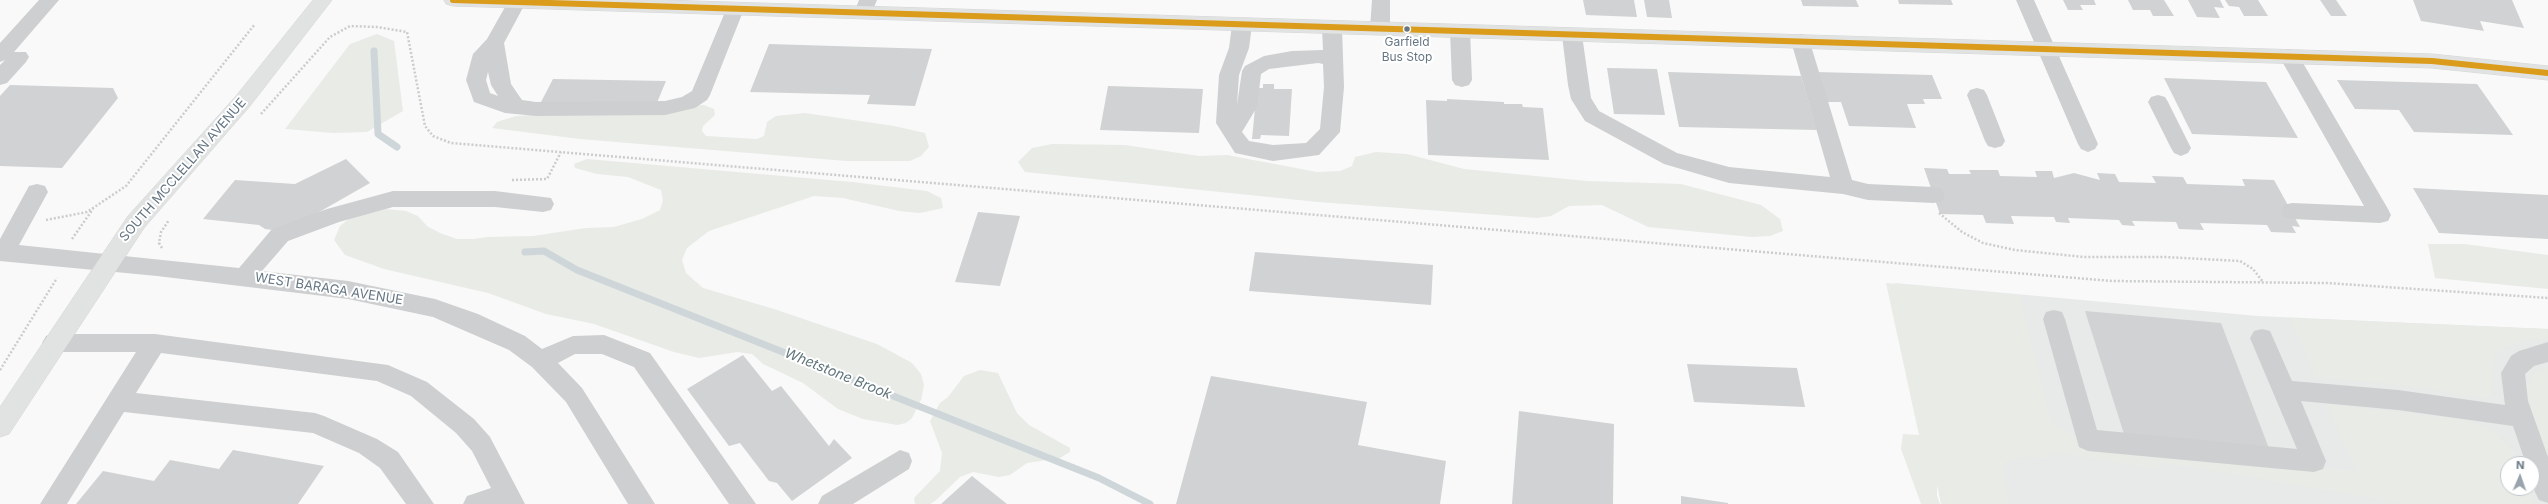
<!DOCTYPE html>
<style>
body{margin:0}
#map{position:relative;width:2548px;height:504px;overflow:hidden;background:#f9f9f9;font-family:Inter,sans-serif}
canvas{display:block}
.north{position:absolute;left:2500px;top:456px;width:40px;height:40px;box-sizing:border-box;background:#fff;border:1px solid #c1c8cd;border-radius:50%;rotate:2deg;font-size:11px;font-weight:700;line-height:16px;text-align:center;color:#657683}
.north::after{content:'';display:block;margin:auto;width:14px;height:18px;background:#99a4ac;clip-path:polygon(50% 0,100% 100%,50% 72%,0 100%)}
</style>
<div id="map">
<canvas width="2548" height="504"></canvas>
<div class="north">N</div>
</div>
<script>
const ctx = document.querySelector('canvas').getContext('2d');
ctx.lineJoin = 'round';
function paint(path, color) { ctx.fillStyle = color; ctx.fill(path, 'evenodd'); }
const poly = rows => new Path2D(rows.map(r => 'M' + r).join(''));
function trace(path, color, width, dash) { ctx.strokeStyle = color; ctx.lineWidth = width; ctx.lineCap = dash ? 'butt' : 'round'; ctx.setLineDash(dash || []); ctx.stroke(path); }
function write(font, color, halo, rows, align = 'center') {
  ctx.font = font + ' Inter,sans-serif'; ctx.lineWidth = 4; ctx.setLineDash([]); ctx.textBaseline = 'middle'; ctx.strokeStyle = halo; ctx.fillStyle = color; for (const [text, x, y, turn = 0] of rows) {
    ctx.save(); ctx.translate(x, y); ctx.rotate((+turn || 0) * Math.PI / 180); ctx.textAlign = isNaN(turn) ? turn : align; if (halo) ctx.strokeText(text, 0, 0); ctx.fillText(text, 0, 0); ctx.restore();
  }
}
paint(poly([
 [1895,283,2258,316,2548,329,2548,504,1958,504],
 [2508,464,2532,464,2532,488,2508,488]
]), '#e8e9e9');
paint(poly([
 [377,34,394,41,403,111,367,132,333,133,285,129,350,44],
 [704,105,714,109,715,115,703,126,702,131,706,136,757,139,764,136,767,122,776,116,805,113,894,126,925,133,929,147,921,156,910,161,846,161,580,139,492,128,497,122,516,116],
 [1052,144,1125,145,1199,156,1227,155,1317,172,1340,171,1352,166,1355,157,1376,152,1407,154,1464,169,1587,181,1681,184,1761,205,1780,219,1783,231,1770,236,1752,237,1648,227,1602,205,1569,206,1551,216,1537,218,1318,202,1025,172,1018,162,1032,148],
 [587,159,852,182,927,191,941,198,943,208,920,213,899,211,843,198,814,196,709,231,687,248,682,260,686,273,703,288,774,309,877,344,912,363,921,374,924,385,921,400,912,418,906,423,897,425,863,419,838,409,803,383,763,364,752,354,737,352,699,358,674,352,594,324,546,314,488,293,384,269,345,255,334,240,340,226,350,218,385,209,406,211,418,216,427,226,440,233,457,239,474,239,487,237,533,236,586,228,614,227,642,219,660,210,663,200,661,190,628,177,597,174,575,168,574,164],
 [2428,244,2464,244,2548,255,2548,289,2435,278],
 [1886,283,2020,295,2051,422,2074,436,2096,445,2356,471,2327,404,2453,418,2486,426,2511,448,2519,464,2508,464,2508,488,2529,488,2534,504,2407,504,2160,462,2161,470,2055,452,2047,458,2020,457,2007,461,2003,467,2008,504,1941,504,1937,485,1937,496,1940,504,1921,504,1901,449,1903,434,1919,435],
 [2290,318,2548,329,2548,340,2529,339,2507,346,2494,357,2491,397,2484,399,2416,387,2315,377],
 [2548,367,2548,459,2533,419,2526,387,2533,374],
 [980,370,998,373,1017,413,1029,425,1070,448,1070,452,1060,458,1027,463,1010,475,999,477,973,472,960,477,935,501,930,504,915,504,914,498,940,471,942,453,930,421,940,403,948,397,964,376]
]), '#e8ebe6');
trace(poly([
 [374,51,378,134,397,147],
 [525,252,544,251,577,270,1099,478,1150,504]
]), '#ced6d9', 7);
paint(poly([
 [1583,0,1634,0,1637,17,1586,15],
 [1644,0,1669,0,1672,18,1647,17],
 [1801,0,1856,0,1859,7,1803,6],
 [1898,0,1951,0,1953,5,1899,4],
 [2063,0,2094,0,2096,5,2080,5,2083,10,2068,10],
 [2128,0,2164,0,2174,16,2153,16,2150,10,2133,10],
 [2188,0,2220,0,2224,8,2214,7,2220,18,2197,17],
 [2225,0,2258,0,2268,16,2244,16,2239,7,2229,6],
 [2320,0,2336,0,2347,16,2331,16],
 [2413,0,2512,0,2524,28,2480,21,2484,31,2421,21],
 [769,44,932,49,915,106,867,104,870,95,750,92],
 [1607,68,1657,69,1665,115,1614,114],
 [1668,72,1801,76,1817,130,1679,127],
 [1816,72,1932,75,1942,99,1923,99,1925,104,1907,104,1916,128,1849,126,1841,102,1825,102],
 [2164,78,2266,82,2298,138,2192,134],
 [553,79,666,81,656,105,541,102],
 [2337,80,2477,84,2513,135,2414,132,2399,110,2355,109],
 [1263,84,1274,84,1274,89,1292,89,1289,136,1261,135,1260,139,1252,139,1257,88,1263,88],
 [10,85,113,88,118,98,62,168,0,166,0,96],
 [1108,86,1203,89,1199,133,1100,130],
 [1447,99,1504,102,1504,104,1522,104,1523,107,1543,108,1549,160,1428,155,1426,100,1447,101],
 [346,159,370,183,300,223,280,231,265,229,259,225,203,219,235,180,295,184],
 [1924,168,1947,169,1949,174,1971,174,1969,170,1998,170,2000,176,2037,177,2035,171,2052,171,2054,178,2074,173,2100,180,2097,173,2115,174,2119,182,2156,183,2152,176,2183,177,2187,184,2245,186,2242,179,2274,180,2300,227,2292,226,2296,233,2271,232,2267,225,2200,223,2204,230,2179,229,2176,222,2132,221,2135,226,2122,225,2119,220,2068,218,2070,223,2056,222,2054,217,2011,216,2014,224,1986,223,1983,215,1940,214],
 [2413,188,2548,195,2548,239,2439,233],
 [978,212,1020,216,1000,286,955,282],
 [1255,252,1433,265,1431,305,1249,291],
 [2085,311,2221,323,2270,451,2125,437],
 [743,355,772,391,781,386,829,446,834,439,852,458,792,501,777,483,769,481,740,443,729,446,687,389],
 [1687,364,1797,368,1805,407,1694,402],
 [1211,376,1367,402,1358,445,1446,461,1440,504,1176,504],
 [1519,411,1614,424,1613,504,1512,504],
 [233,450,324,466,298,504,76,504,103,471,154,481,170,460,219,469],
 [972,476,1007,504,941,504],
 [1681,496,1728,503,1728,504,1681,504]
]), '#d0d2d3');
const major = poly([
 [313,0,332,0,250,106,144,228,9,434,0,437,0,407,128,216,236,96,313,0],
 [444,0,662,0,2432,54,2548,66,2548,80,2432,68,453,6,446,4,444,0]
]);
trace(major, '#d5d6d7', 1);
trace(poly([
 [261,114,330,37,350,26,377,27,407,32,425,126,433,136,451,143,2112,281,2327,283,2548,298],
 [512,180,547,179,561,152],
 [1939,213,1962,232,1983,243,2015,250,2084,257,2165,257,2240,261,2253,269,2263,282],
 [46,220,87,212,126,186,255,24],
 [72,239,93,209],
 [162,248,159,243,161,232,169,220],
 [0,370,57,278]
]), '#cbcccd', 2.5, [2, 2]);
paint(poly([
 [39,0,59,0,14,52,26,52,29,57,26,62,7,83,0,85,0,65,5,60,0,62,0,43,39,0],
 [509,0,525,0,526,2,504,43,511,84,522,100,536,102,665,101,682,97,692,91,728,5,735,3,742,5,744,9,710,95,707,100,695,108,665,115,536,116,505,113,474,102,466,80,473,54,487,39,509,0],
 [488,72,491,85,498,96,490,93,486,80,488,72],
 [859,0,877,0,870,17,863,19,856,17,854,13,859,0],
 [1372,0,1390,0,1390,29,1387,34,1380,35,1373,34,1370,29,1372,0],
 [2016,0,2034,0,2098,144,2095,149,2088,152,2081,149,2078,144,2016,0],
 [1242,19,1249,20,1252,25,1249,48,1239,75,1237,105,1242,71,1245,66,1264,56,1292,51,1323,50,1322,28,1325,23,1332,22,1339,23,1342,28,1344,87,1340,132,1319,155,1273,161,1235,153,1216,123,1219,75,1229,48,1232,25,1235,20,1242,19],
 [1318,63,1323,64,1324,87,1320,129,1306,143,1273,145,1249,141,1242,132,1257,107,1261,74,1269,69,1318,63],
 [1460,25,1467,26,1470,31,1472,80,1469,85,1462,87,1455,85,1452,80,1450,31,1453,26,1460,25],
 [1572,28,1579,30,1582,35,1591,98,1599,111,1677,153,1729,167,1830,177,1791,41,1794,36,1801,34,1808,36,1852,180,1868,184,1934,187,1942,189,1945,195,1942,201,1934,203,1868,200,1843,194,1729,183,1664,164,1585,121,1571,99,1568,85,1562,35,1565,30,1572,28],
 [2289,49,2296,51,2388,209,2391,215,2388,221,2380,223,2292,219,2284,217,2281,211,2284,205,2292,203,2364,206,2279,56,2282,51,2289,49],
 [1977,88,1984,90,1987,95,2005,141,2002,146,1995,148,1988,146,1985,141,1967,95,1970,90,1977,88],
 [2158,95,2165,97,2168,102,2191,148,2188,153,2181,156,2174,153,2171,148,2148,102,2151,97,2158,95],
 [37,184,45,186,48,192,19,245,239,268,272,229,327,209,393,191,495,191,551,198,554,204,551,210,543,212,495,207,393,207,339,222,288,241,262,271,348,281,435,299,478,314,525,336,542,349,573,336,604,335,650,353,756,504,729,504,634,367,602,354,575,354,558,363,582,388,655,504,628,504,566,402,532,367,509,350,433,317,348,299,157,276,0,261,0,239,29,186,37,184],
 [2054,310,2062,312,2065,319,2097,430,2297,449,2250,338,2254,331,2262,329,2270,331,2292,381,2398,390,2505,405,2501,373,2511,356,2519,351,2548,342,2548,362,2534,366,2525,374,2528,401,2548,457,2548,503,2539,500,2535,492,2532,482,2532,464,2526,464,2513,426,2398,410,2301,401,2326,461,2323,469,2314,472,2088,451,2079,447,2043,319,2046,312,2054,310],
 [54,334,155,334,388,365,427,382,474,419,490,437,525,504,463,504,467,496,491,488,472,451,456,433,411,396,377,381,161,353,136,393,315,413,324,416,377,439,398,452,434,504,406,504,380,468,359,453,313,433,124,412,67,504,40,504,136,352,54,352,46,350,42,343,46,336,54,334],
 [900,450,909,453,912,461,909,469,853,504,818,504,822,496,900,450]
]), '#cecfd0');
paint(major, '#e1e2e2');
trace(poly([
 [453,0,2432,61,2548,73]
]), '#da9c1a', 6);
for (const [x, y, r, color] of [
 [1407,29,3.5,"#657683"]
]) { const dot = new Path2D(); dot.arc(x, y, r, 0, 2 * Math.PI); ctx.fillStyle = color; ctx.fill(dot); trace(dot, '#fff', 1.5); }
write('12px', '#657683', '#fff', [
 ["Garfield",1407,42],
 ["Bus Stop",1407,57]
]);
write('13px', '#657683', '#fff', [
 ["SOUTH MCCLELLAN AVENUE",183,170,-49],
 ["WEST BARAGA AVENUE",329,289,9]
]);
write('italic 14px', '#60757c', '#fff', [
 ["Whetstone Brook",838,374,22]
]);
</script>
